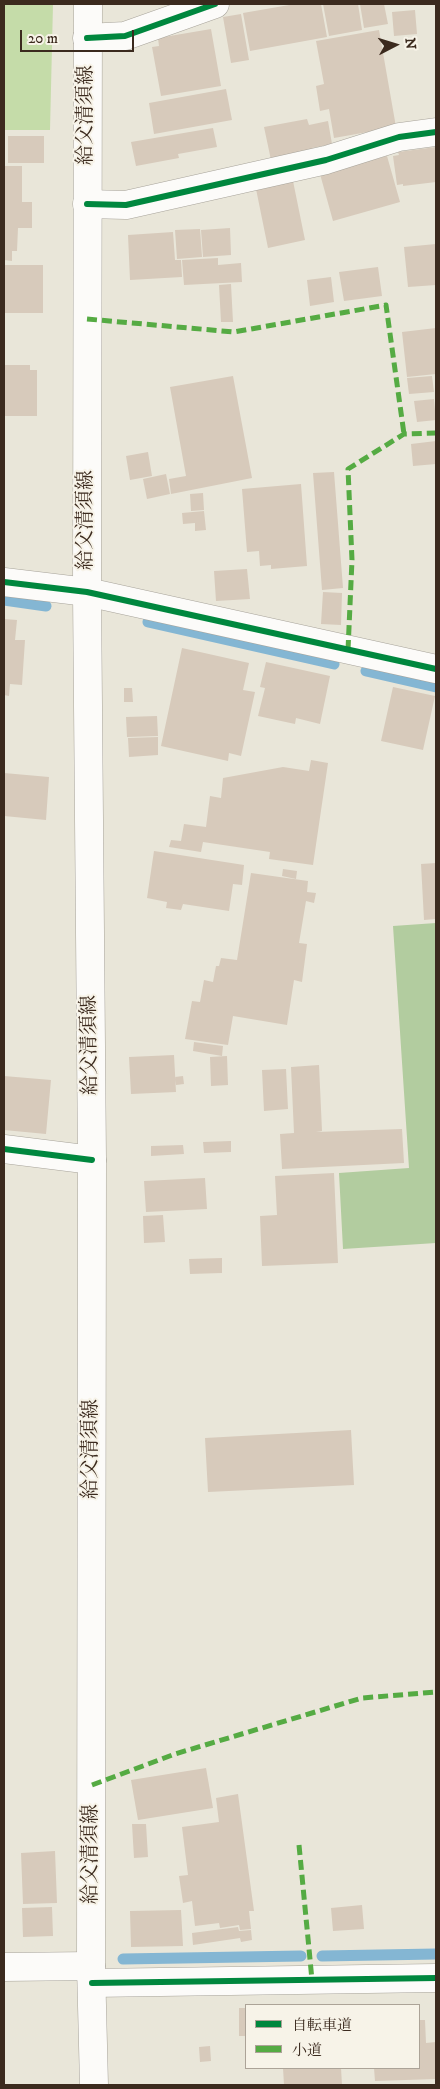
<!DOCTYPE html>
<meta charset="utf-8">
<style>
body{margin:0}
#map{position:relative;width:440px;height:2089px;overflow:hidden;background:#e9e6d9;font-family:"IM FELL DW Pica","Noto Serif JP",serif}
canvas{display:block}
.frame{position:absolute;inset:0;border:5px solid #3b2a1e;pointer-events:none}
.legend{position:absolute;left:245px;top:2004px;width:175px;height:65px;box-sizing:border-box;background:#f7f3e8;border:1px solid #aca397;margin:0;padding:6px 9px;list-style:none;font-size:15px;color:#3b2a1e}
.legend li{display:flex;align-items:center;gap:10px;height:25px}
.legend b{width:25px;border:1px solid #aca397}
.north{position:absolute;left:370px;top:20px;width:50px;height:50px;-webkit-text-stroke:4px #f7f3e8;paint-order:stroke;rotate:85deg;font-size:14px;font-weight:700;line-height:20px;text-align:center;color:#3b2a1e}
.north::after{content:'';display:block;margin:auto;width:18px;height:22px;background:#3b2a1e;clip-path:polygon(50% 0,100% 100%,50% 72%,0 100%)}
.scale{position:absolute;left:20px;top:30px;width:114px;height:22px;box-sizing:border-box;border:2px solid #3b2a1e;border-top:0;padding-left:6px;font-size:15px;line-height:18px;white-space:nowrap;color:#3b2a1e;-webkit-text-stroke:4px #f7f3e8;paint-order:stroke}
</style>
<div id="map">
<canvas width="440" height="2089"></canvas>
<div class="frame"></div>
<ul class="legend">
<li><b style="height:6px;background:#00873e"></b>自転車道</li>
<li><b style="height:6px;background:#55ab43"></b>小道</li>
</ul>
<div class="north">N</div>
<div class="scale">20 m</div>
</div>
<script>
const ctx = document.querySelector('canvas').getContext('2d');
ctx.lineJoin = 'round';
function paint(path, color) { ctx.fillStyle = color; ctx.fill(path, 'evenodd'); }
const poly = rows => new Path2D(rows.map(r => 'M' + r).join(''));
function trace(path, color, width, dash) { ctx.strokeStyle = color; ctx.lineWidth = width; ctx.lineCap = dash ? 'butt' : 'round'; ctx.setLineDash(dash || []); ctx.stroke(path); }
function write(font, color, halo, rows, align = 'center') {
  ctx.font = font + ' "IM FELL DW Pica","Noto Serif JP",serif'; ctx.lineWidth = 4; ctx.setLineDash([]); ctx.textBaseline = 'middle'; ctx.strokeStyle = halo; ctx.fillStyle = color; for (const [text, x, y, turn = 0] of rows) {
    ctx.save(); ctx.translate(x, y); ctx.rotate((+turn || 0) * Math.PI / 180); ctx.textAlign = isNaN(turn) ? turn : align; if (halo) ctx.strokeText(text, 0, 0); ctx.fillText(text, 0, 0); ctx.restore();
  }
}
paint(poly([
 [4,4,53,4,50,130,4,130]
]), '#c5dca9');
paint(poly([
 [436,923,436,1243,343,1249,339,1173,409,1168,393,926]
]), '#b2cc9f');
trace(poly([
 [4,600,46,606],
 [148,622,334,664],
 [366,671,436,687],
 [322,1956,436,1954],
 [123,1959,301,1956]
]), '#84b6d3', 11);
paint(poly([
 [295,4,321,4,327,37,250,51,243,13],
 [323,4,358,4,362,30,329,36],
 [360,4,384,4,388,24,364,28],
 [415,10,417,34,394,36,392,12],
 [241,14,249,60,231,63,223,17],
 [211,29,221,86,161,96,152,47,159,46,158,38],
 [379,30,396,127,334,138,329,109,320,111,316,86,324,84,316,41],
 [226,89,232,120,154,134,149,103],
 [307,119,309,125,328,121,332,144,312,148,313,152,271,160,264,127],
 [213,128,217,147,178,154,179,158,136,166,131,142],
 [8,136,44,136,44,163,8,163],
 [436,147,436,182,403,186,403,184,397,185,393,156,399,155,398,152],
 [387,156,400,202,333,221,320,174],
 [4,166,22,166,22,202,32,202,32,228,18,228,17,251,12,251,12,261,4,260],
 [293,181,305,240,268,248,256,189],
 [230,228,231,255,203,257,201,230],
 [200,229,202,257,177,259,175,230],
 [173,232,175,260,181,260,182,277,130,280,128,235],
 [436,244,436,285,408,287,404,247],
 [218,258,218,265,241,263,242,282,184,285,182,260],
 [4,265,43,265,43,313,4,313],
 [378,267,382,296,344,301,339,272],
 [331,277,334,302,310,306,307,280],
 [231,284,233,322,221,322,219,285],
 [436,328,436,374,407,377,402,332],
 [4,365,30,365,30,370,37,370,37,416,4,416],
 [233,376,252,478,171,494,169,479,186,476,170,387],
 [432,376,434,392,409,394,407,378],
 [434,399,436,420,417,422,414,401],
 [436,441,436,464,413,466,411,444],
 [148,452,152,476,130,480,126,456],
 [334,472,343,588,322,590,313,473],
 [166,474,170,494,147,499,143,479],
 [301,484,307,566,271,569,271,565,260,566,259,551,247,552,242,489],
 [203,493,204,510,191,511,190,494],
 [204,511,206,530,195,531,195,523,183,524,182,513],
 [247,569,250,599,216,601,214,571],
 [323,592,342,593,341,625,321,624],
 [4,619,17,620,15,640,25,640,22,685,10,684,9,696,4,695],
 [182,648,249,663,243,690,255,692,241,756,229,753,228,761,161,746],
 [266,662,330,676,320,724,296,718,295,724,258,716,265,688,260,687],
 [393,687,435,696,423,750,381,741],
 [124,688,132,688,133,702,124,702],
 [157,716,158,736,127,737,126,717],
 [158,737,158,755,129,757,128,738],
 [311,760,328,763,313,865,269,859,270,852,203,842,201,852,169,847,171,840,181,841,184,824,206,827,210,796,221,798,223,778,283,767,309,771],
 [4,773,49,777,46,820,4,816],
 [154,851,244,865,242,885,233,884,229,911,183,904,181,910,166,908,167,902,147,898],
 [436,863,436,919,424,920,421,864],
 [283,869,297,871,296,879,282,876],
 [251,873,308,881,307,892,316,893,314,903,306,901,299,943,307,944,302,982,294,980,287,1025,233,1016,228,1045,185,1039,192,1001,200,1002,204,980,213,982,216,966,219,966,221,958,237,960],
 [194,1042,223,1046,222,1056,193,1051],
 [174,1055,176,1092,131,1094,129,1057],
 [227,1056,228,1085,211,1086,210,1057],
 [319,1065,322,1131,316,1132,402,1129,404,1163,282,1169,280,1134,294,1133,291,1067],
 [286,1069,288,1109,264,1111,262,1070],
 [4,1076,51,1080,46,1134,4,1130],
 [183,1076,184,1084,176,1085,175,1077],
 [231,1141,231,1152,204,1153,203,1142],
 [183,1145,184,1154,151,1156,151,1146],
 [334,1173,338,1263,262,1266,260,1216,277,1215,275,1176],
 [205,1178,207,1209,146,1212,144,1181],
 [163,1215,165,1242,144,1243,143,1216],
 [222,1258,222,1273,190,1274,189,1259],
 [351,1430,354,1485,208,1492,205,1438],
 [206,1768,213,1808,138,1820,131,1780],
 [238,1794,254,1911,249,1911,251,1929,240,1930,239,1925,220,1928,219,1923,195,1926,192,1901,183,1903,179,1876,188,1875,182,1827,219,1822,216,1798],
 [132,1824,146,1824,148,1857,134,1858],
 [55,1851,57,1903,23,1904,21,1853],
 [362,1905,364,1929,333,1931,331,1908],
 [52,1907,53,1936,23,1937,22,1908],
 [181,1910,183,1946,131,1947,130,1911],
 [238,1927,239,1931,251,1930,252,1940,241,1942,240,1938,193,1945,192,1933],
 [239,2008,245,2008,245,2036,239,2036],
 [419,2020,425,2020,426,2043,436,2042,436,2079,375,2081,374,2068,419,2068],
 [210,2046,211,2061,200,2062,199,2047],
 [283,2068,341,2068,342,2085,284,2085]
]), '#d7cabb');
const minor = poly([
 [87,38,125,36,215,4],
 [87,204,126,205,326,160,399,137,436,132],
 [4,582,87,592,436,669],
 [4,1149,92,1160],
 [4,1967,91,1966],
 [92,1983,436,1978]
]);
const major = poly([
 [88,4,87,592,92,1160,91,1966,94,2085]
]);
trace(minor, '#a7a39a', 29);
trace(major, '#a7a39a', 29);
trace(minor, '#fcfbf9', 28);
trace(major, '#fcfbf9', 28);
trace(poly([
 [87,319,234,332,386,305,404,434],
 [348,650,352,560,348,469,404,434,436,433],
 [92,1785,175,1754,362,1698,436,1692],
 [299,1845,312,1980]
]), '#55ab43', 5, [10, 5]);
trace(poly([
 [87,38,125,36,215,4],
 [87,204,126,205,326,160,399,137,436,132],
 [4,582,87,592,436,669],
 [4,1149,92,1160],
 [92,1983,436,1978]
]), '#00873e', 6);
write('20px', '#3b2a1e', '#f7f3e8', [
 ["給父清須線",87,115,-90],
 ["給父清須線",87,520,-90],
 ["給父清須線",91,1045,-91],
 ["給父清須線",92,1449,-90],
 ["給父清須線",92,1854,-90]
]);
</script>
